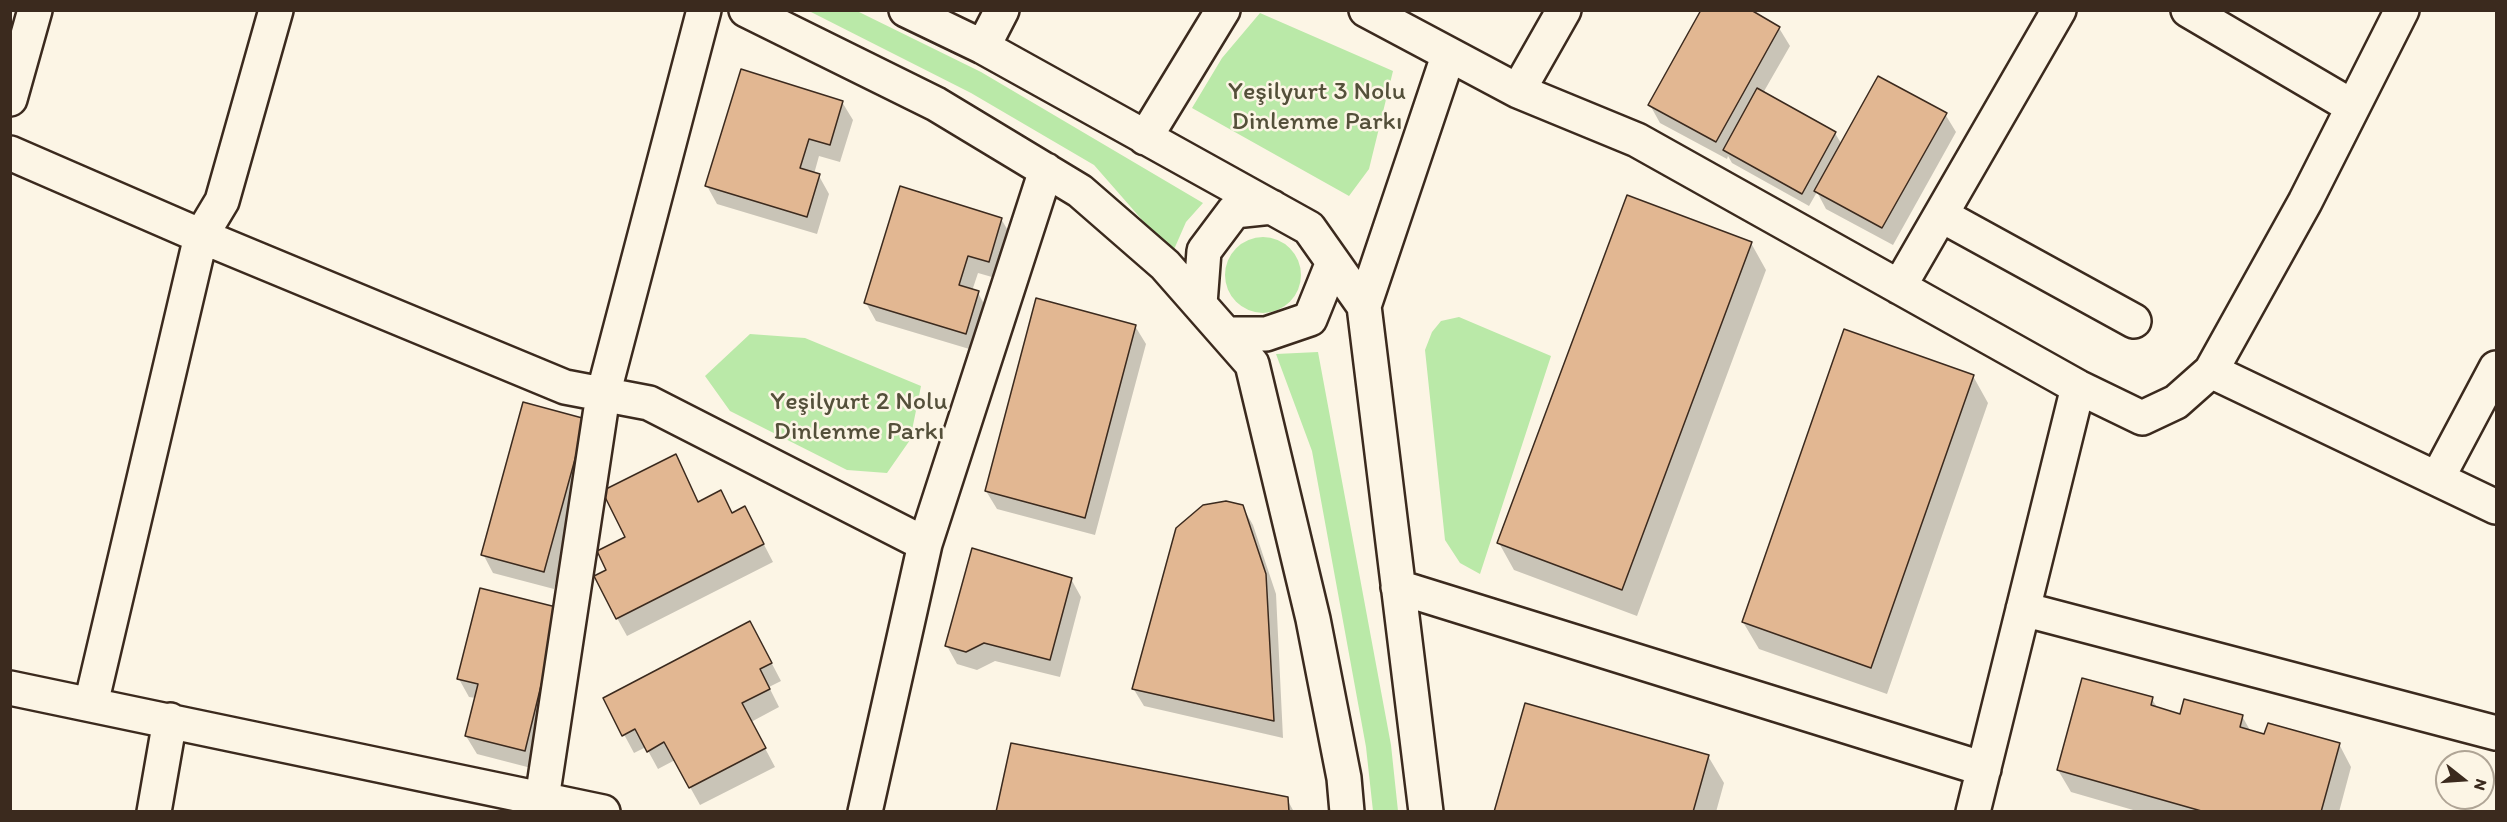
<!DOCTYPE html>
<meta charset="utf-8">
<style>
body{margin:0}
#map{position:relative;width:2507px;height:822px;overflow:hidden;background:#fcf5e5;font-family:Itim,sans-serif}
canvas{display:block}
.frame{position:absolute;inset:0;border:12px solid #3b2a1e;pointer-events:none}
.north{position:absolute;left:2435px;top:750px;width:60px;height:60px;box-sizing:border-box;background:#fcf5e5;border:2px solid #afa495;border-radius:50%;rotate:107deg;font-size:16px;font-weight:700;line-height:24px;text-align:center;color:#3b2a1e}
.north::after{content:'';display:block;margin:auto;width:21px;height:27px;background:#3b2a1e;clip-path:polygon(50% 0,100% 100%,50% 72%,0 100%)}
</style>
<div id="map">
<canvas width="2507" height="822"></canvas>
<div class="frame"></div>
<div class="north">N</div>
</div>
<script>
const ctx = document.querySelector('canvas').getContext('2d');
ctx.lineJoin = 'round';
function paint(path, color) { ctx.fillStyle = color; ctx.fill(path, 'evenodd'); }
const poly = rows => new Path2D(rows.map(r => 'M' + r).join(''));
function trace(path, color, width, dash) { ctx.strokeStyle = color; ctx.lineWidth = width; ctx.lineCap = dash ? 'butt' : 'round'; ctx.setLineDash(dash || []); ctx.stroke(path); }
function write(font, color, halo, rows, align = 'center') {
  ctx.font = font + ' Itim,sans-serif'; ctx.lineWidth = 5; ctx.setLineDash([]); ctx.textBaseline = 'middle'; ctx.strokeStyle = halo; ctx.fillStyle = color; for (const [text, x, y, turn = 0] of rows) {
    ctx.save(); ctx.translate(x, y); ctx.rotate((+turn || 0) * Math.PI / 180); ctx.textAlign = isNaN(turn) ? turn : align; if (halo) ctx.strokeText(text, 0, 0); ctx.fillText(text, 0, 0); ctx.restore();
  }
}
paint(poly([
 [809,11,857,11,981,72,1203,203,1186,222,1172,254,1094,165,971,93],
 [1260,13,1393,71,1369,169,1349,196,1192,108,1222,58],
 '1225 275a38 38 0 1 1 76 0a38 38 0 1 1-76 0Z',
 [1459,317,1551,356,1480,574,1460,563,1445,540,1425,350,1432,332,1441,321],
 [750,334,805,338,921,386,910,440,887,473,847,470,730,411,705,376],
 [1318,352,1391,745,1398,811,1373,811,1366,747,1312,451,1276,354]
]), '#bae9a8');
paint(poly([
 [1779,28,1790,46,1763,93,1835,133,1842,145,1945,114,1956,132,1893,245,1826,209,1817,192,1809,206,1732,163,1728,156,1727,159,1660,123,1650,105],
 [842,102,853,120,840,162,819,156,814,174,819,176,829,194,817,234,717,204,707,186],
 [1001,219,1012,237,999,279,978,273,972,291,978,293,988,311,976,351,876,321,866,303],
 [1751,243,1766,270,1637,616,1514,570,1499,543],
 [1135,326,1146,344,1095,535,997,509,986,491],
 [1973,376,1988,403,1887,694,1759,649,1743,622],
 [585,420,595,438,554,589,493,573,483,554],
 [676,456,699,503,720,492,733,514,745,508,773,562,627,636,617,618,608,571],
 [1242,506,1253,525,1276,594,1283,738,1144,706,1133,688],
 [1071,579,1081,597,1060,677,995,661,977,670,957,664,947,646],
 [559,609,535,769,477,754,466,736,476,698,469,697,459,679],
 [760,641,781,681,769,687,779,707,751,722,775,767,700,805,675,760,658,769,646,747,634,753,605,699],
 [2152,699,2158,709,2181,715,2242,716,2251,732,2339,744,2351,767,2339,812,2140,812,2071,792,2058,770],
 [1708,756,1724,783,1716,812,1496,812],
 [1287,799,1294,812,997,812]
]), '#0003');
const building = poly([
 [1701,10,1751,10,1780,27,1716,142,1648,105,1701,10],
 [741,69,843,101,830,145,809,139,800,168,820,174,807,217,705,186,741,69],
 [1878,76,1947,113,1882,228,1814,191,1878,76],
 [1757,88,1836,132,1802,194,1723,150,1757,88],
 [900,186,1002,218,989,262,968,256,959,285,979,291,966,334,864,303,900,186],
 [1627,195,1752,242,1622,590,1497,543,1627,195],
 [1036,298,1136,325,1085,518,985,491,1036,298],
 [1844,329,1974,375,1871,668,1742,622,1844,329],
 [523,402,586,419,544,572,481,555,523,402],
 [676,454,698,502,721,490,732,513,745,506,764,544,616,619,594,576,606,570,597,551,625,537,602,491,676,454],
 [1226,501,1243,505,1266,574,1274,721,1132,689,1176,528,1203,505,1226,501],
 [972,548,1072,578,1050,660,984,643,966,652,945,646,972,548],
 [480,588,560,608,525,751,465,736,478,684,457,679,480,588],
 [750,621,772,663,760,669,770,689,742,703,766,748,689,788,664,742,647,752,635,729,622,736,603,698,750,621],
 [2082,678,2153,697,2151,705,2180,714,2184,699,2243,715,2240,727,2264,734,2268,723,2340,743,2321,812,2205,812,2057,770,2082,678],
 [1525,703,1709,755,1693,812,1494,812,1525,703],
 [1011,743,1288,797,1289,812,996,812,1011,743]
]);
paint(building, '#e2b792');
trace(building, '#3b2a1e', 1.5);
const minor = poly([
 [746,10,936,104,1080,191,1165,265,1252,364,1313,619,1344,778,1347,812],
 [906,10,983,47,1309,228,1364,306,1426,812],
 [1366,10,1518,91,1637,140,2078,387,2142,418,2176,402,2211,371,2305,202,2402,10],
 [2188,10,2353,107],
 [983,47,1002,10],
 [1518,91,1564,10],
 [10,99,35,10],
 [1145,138,1223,10],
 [10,153,201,236,565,387,649,403,925,544],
 [1941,215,2134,321],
 [1899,287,2059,10],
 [1200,304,1204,251,1234,211,1272,207],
 [1364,306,1448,56],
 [1226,334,1266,334,1310,319,1333,262],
 [2211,371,2496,507],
 [2437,479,2496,368],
 [1398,587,1984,769],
 [2023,609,2496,733],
 [10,688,603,812],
 [91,704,201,236,222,201,276,10],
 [542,799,603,395,704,10],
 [154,812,170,720],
 [865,812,925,544,1046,170],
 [1973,812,2078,387]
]);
trace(minor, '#3b2a1e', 38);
trace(minor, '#fcf5e5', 33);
write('26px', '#54503a', '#fcf5e5', [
 ["Yeşilyurt 3 Nolu",1317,92],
 ["Dinlenme Parkı",1317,122],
 ["Yeşilyurt 2 Nolu",859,402],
 ["Dinlenme Parkı",859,432]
]);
</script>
